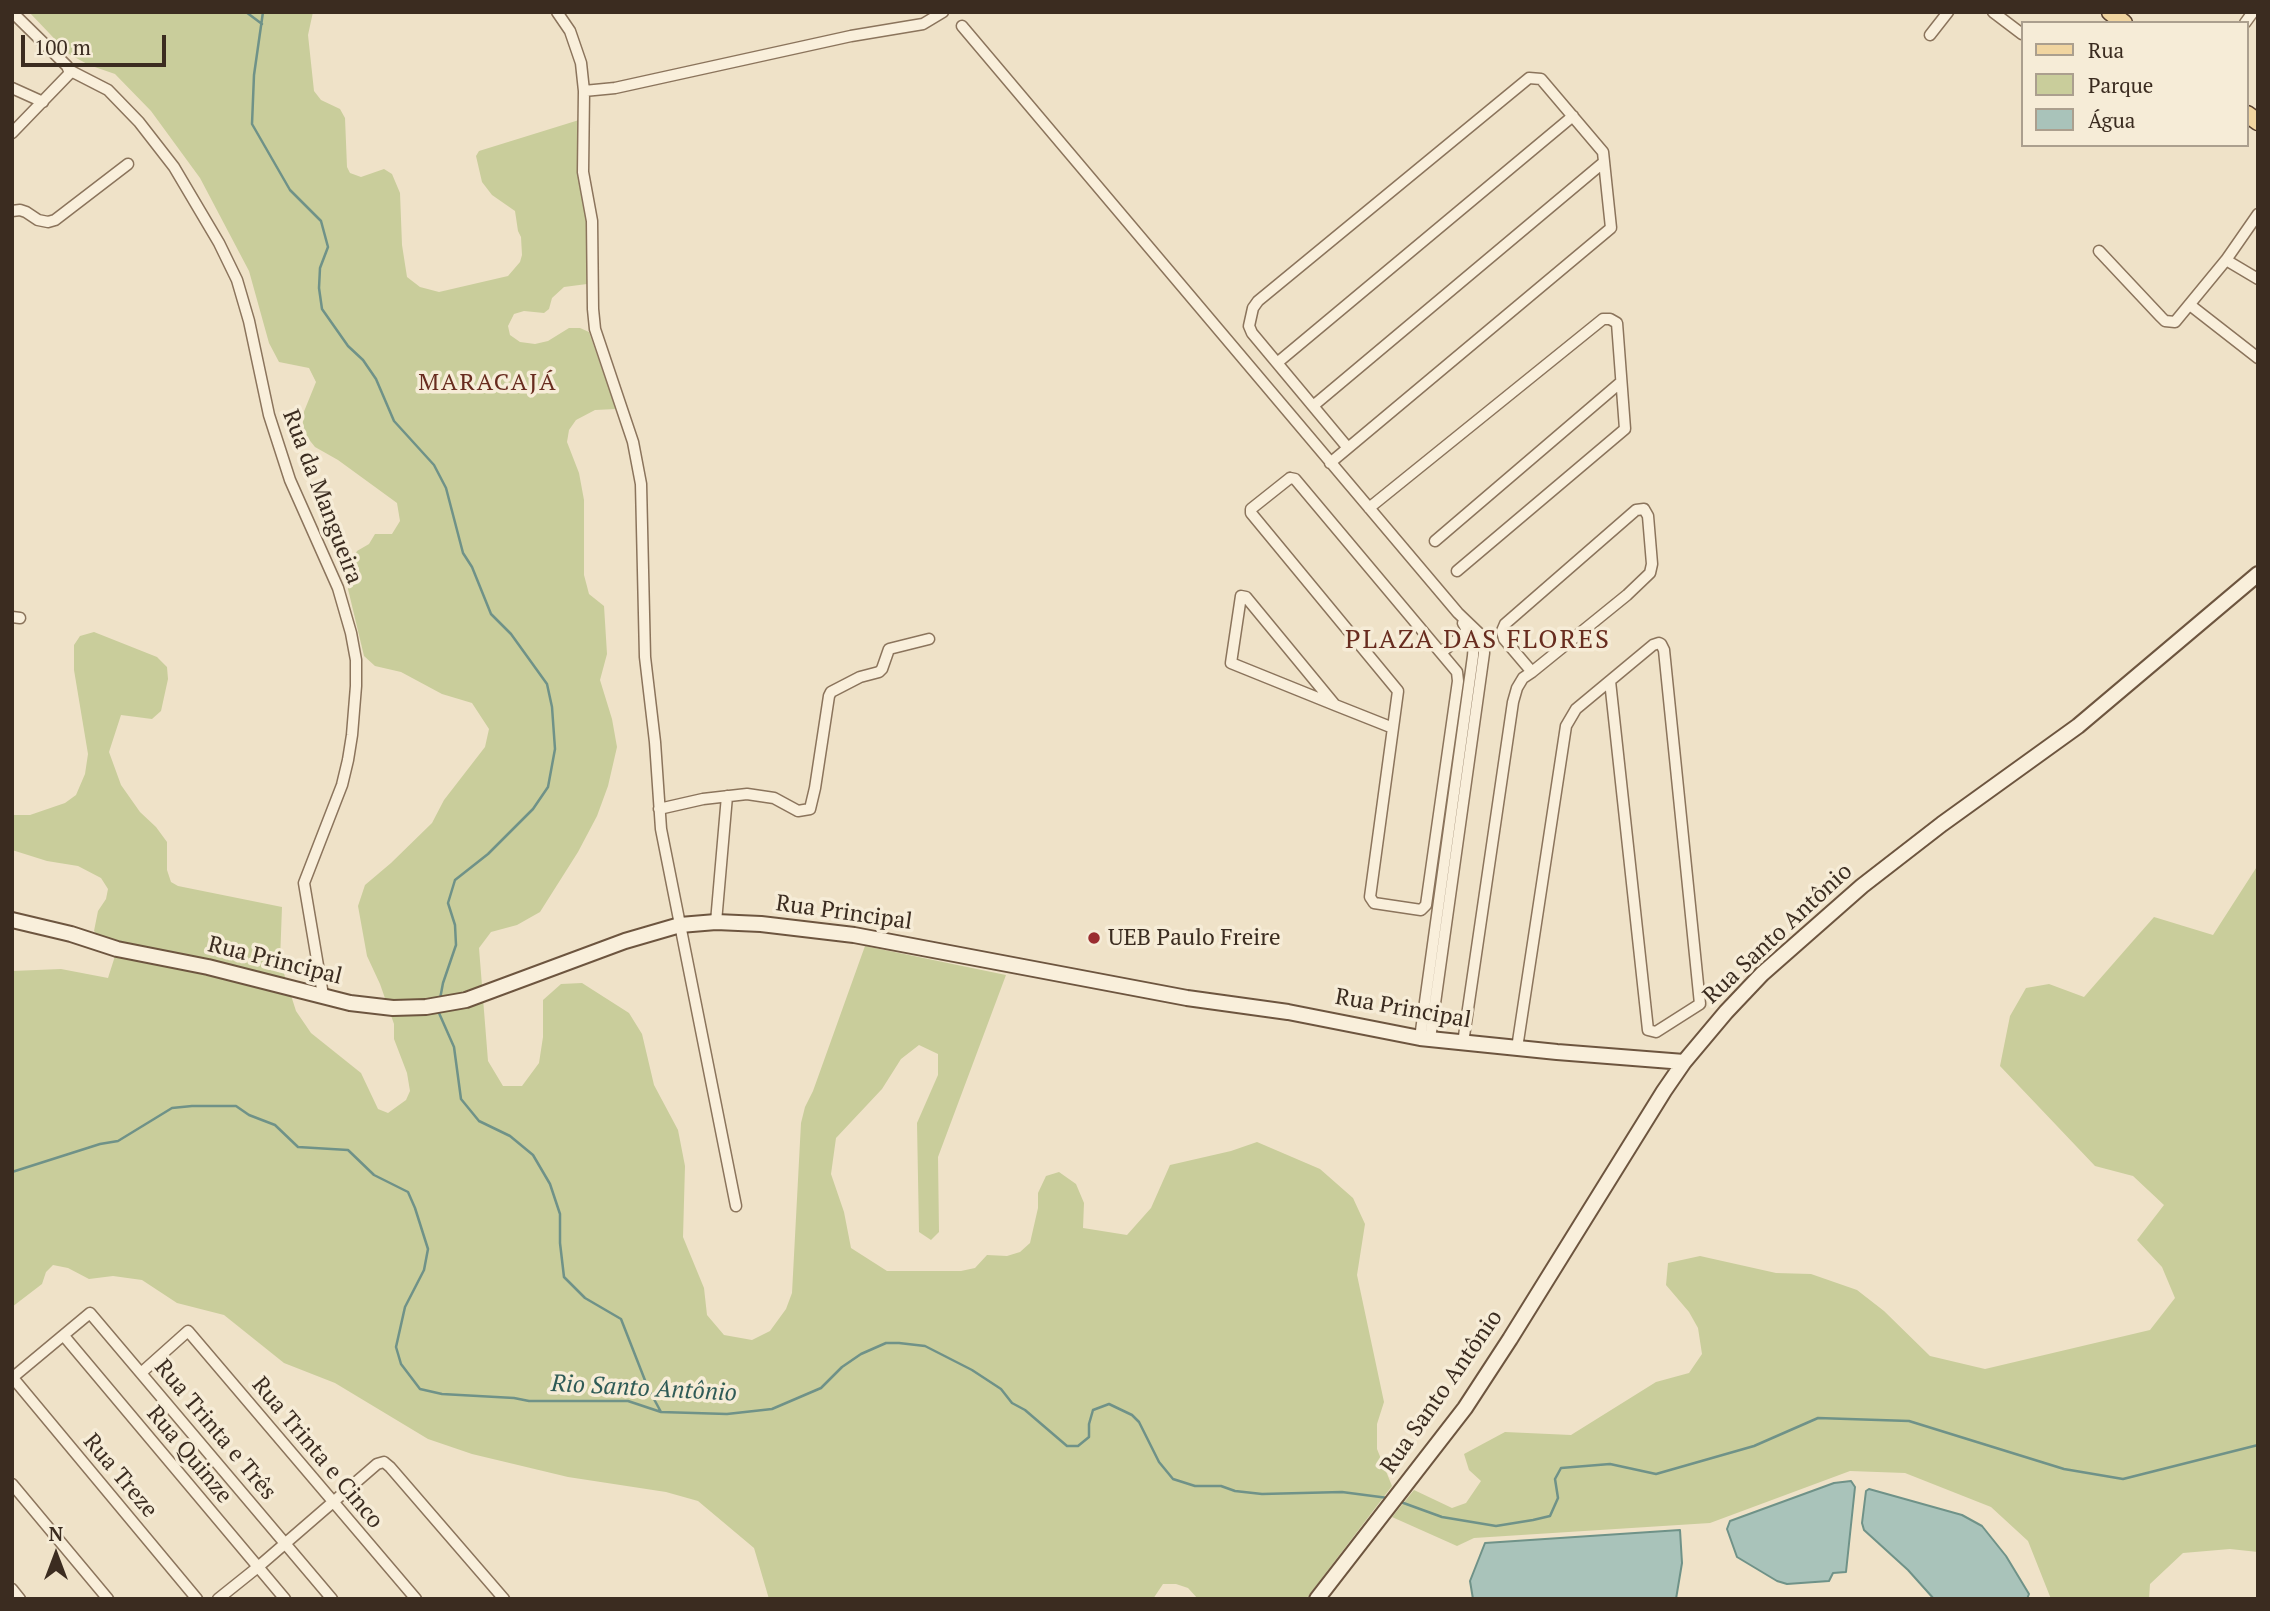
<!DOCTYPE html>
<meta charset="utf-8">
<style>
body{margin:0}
#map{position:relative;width:2270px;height:1611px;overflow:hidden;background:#efe2c8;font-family:"PT Serif",serif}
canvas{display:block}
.frame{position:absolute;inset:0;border:14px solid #3b2c20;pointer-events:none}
.legend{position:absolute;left:2021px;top:21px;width:228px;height:126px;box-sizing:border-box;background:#f6ecd7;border:2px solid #ab9f8e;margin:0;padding:9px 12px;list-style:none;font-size:21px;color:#3b2c20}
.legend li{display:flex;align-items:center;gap:14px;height:35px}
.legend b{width:35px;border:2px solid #ab9f8e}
.north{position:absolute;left:21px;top:1520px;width:70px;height:70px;-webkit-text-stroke:5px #f6ecd7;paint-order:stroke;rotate:0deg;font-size:19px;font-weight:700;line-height:28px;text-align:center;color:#3b2c20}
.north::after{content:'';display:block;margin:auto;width:24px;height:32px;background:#3b2c20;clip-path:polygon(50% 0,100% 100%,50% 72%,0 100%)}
.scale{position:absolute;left:21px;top:35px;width:145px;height:32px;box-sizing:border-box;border:4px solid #3b2c20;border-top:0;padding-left:9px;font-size:21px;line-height:24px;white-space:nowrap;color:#3b2c20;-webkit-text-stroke:5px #f6ecd7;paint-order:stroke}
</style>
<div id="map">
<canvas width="2270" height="1611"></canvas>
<div class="frame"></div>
<ul class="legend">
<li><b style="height:9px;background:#f1d5a0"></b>Rua</li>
<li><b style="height:19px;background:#c9cd9b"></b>Parque</li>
<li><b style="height:19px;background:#a9c3ba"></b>Água</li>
</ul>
<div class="north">N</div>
<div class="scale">100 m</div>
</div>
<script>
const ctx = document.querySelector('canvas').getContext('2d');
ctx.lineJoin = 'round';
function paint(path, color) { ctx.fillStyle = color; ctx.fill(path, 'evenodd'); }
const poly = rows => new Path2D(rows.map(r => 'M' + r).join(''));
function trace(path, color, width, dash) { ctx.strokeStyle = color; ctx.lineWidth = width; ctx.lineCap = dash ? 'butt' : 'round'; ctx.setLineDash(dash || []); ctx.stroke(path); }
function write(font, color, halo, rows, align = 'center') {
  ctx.font = font + ' "PT Serif",serif'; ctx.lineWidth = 7; ctx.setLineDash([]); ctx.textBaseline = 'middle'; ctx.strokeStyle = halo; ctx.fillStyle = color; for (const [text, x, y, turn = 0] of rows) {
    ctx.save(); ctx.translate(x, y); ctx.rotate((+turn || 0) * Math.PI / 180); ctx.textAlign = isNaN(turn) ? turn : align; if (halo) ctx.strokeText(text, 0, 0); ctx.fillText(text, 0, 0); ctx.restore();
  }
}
paint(poly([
 [29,12,313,12,308,35,314,91,321,100,340,109,345,118,347,167,350,173,361,177,384,169,392,174,400,193,402,245,407,277,420,287,439,292,508,276,520,262,522,255,521,237,518,231,515,211,492,195,482,182,476,156,479,151,579,120,589,219,587,284,564,287,552,298,549,309,544,313,524,311,514,314,508,326,510,335,520,342,535,344,548,341,569,328,580,328,589,332,616,409,595,410,576,420,569,430,567,442,579,473,584,500,584,575,589,594,604,606,607,654,600,680,612,719,617,747,608,786,597,816,578,852,540,912,517,925,491,932,479,948,488,1061,503,1086,522,1086,539,1063,543,1037,543,1000,561,984,582,983,629,1013,642,1034,654,1085,678,1130,685,1166,683,1237,704,1288,707,1315,724,1335,752,1340,770,1331,786,1309,792,1293,801,1123,805,1107,813,1091,865,946,1006,975,938,1157,939,1232,931,1240,919,1232,917,1123,938,1075,938,1054,919,1045,901,1059,882,1089,836,1138,831,1174,844,1212,851,1248,887,1271,961,1271,975,1268,987,1255,1007,1256,1020,1252,1030,1243,1038,1208,1038,1193,1046,1176,1059,1172,1076,1184,1084,1203,1083,1228,1127,1235,1151,1208,1170,1165,1231,1151,1257,1142,1320,1169,1353,1198,1365,1224,1357,1275,1384,1402,1377,1424,1377,1449,1392,1486,1306,1599,1198,1599,1188,1588,1176,1584,1163,1584,1153,1599,769,1599,754,1548,698,1501,666,1492,568,1477,472,1454,428,1439,335,1383,284,1363,224,1315,177,1303,142,1280,113,1276,89,1279,68,1268,53,1265,46,1272,42,1284,12,1307,12,971,61,969,108,978,115,956,94,931,98,911,106,899,108,889,101,878,78,866,47,861,12,850,12,815,30,815,65,803,76,795,85,774,88,754,74,670,74,645,80,636,94,632,157,657,167,667,168,679,161,711,152,719,121,715,109,752,121,785,140,812,156,827,167,842,167,870,171,882,178,886,282,907,280,961,296,1011,311,1033,361,1073,378,1109,388,1113,406,1100,410,1091,407,1073,394,1039,394,1024,380,984,367,956,358,906,365,885,391,863,432,823,444,800,485,747,489,729,472,703,442,694,401,672,375,666,364,656,348,589,351,564,357,551,369,544,375,534,392,534,400,521,397,503,338,460,315,447,303,432,303,414,316,382,309,368,279,362,269,343,249,271,200,178,151,111,115,74,89,65,69,54],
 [2258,865,2258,1552,2230,1549,2183,1553,2150,1584,2149,1599,2051,1599,2028,1541,1991,1507,1905,1473,1850,1471,1710,1523,1474,1538,1457,1546,1392,1517,1414,1490,1452,1508,1466,1503,1481,1481,1469,1470,1464,1454,1505,1432,1571,1435,1656,1382,1689,1373,1702,1354,1698,1328,1689,1312,1666,1285,1668,1263,1700,1256,1776,1273,1811,1274,1857,1290,1884,1311,1930,1356,1985,1369,2150,1330,2175,1298,2162,1267,2137,1240,2164,1205,2133,1176,2095,1166,2000,1066,2010,1016,2026,988,2049,984,2084,997,2154,917,2213,935]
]), '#c9cd9b');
const water = poly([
 [1851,1481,1855,1487,1846,1572,1833,1573,1829,1581,1787,1584,1777,1581,1737,1557,1727,1529,1730,1521,1834,1483,1851,1481],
 [1869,1489,1962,1515,1982,1526,2006,1556,2029,1594,2027,1599,1934,1599,1908,1570,1864,1530,1862,1523,1866,1491,1869,1489],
 [1680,1530,1682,1563,1676,1599,1473,1599,1470,1581,1485,1543,1680,1530]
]);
paint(water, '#a9c3ba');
trace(water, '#6f9288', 2);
trace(poly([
 [246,12,262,24],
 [263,12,254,75,252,124,290,190,321,221,328,247,320,268,319,288,322,309,348,346,363,360,376,379,394,421,434,465,446,488,463,553,472,567,491,614,511,634,547,684,552,707,555,749,548,787,533,809,488,854,455,880,448,903,455,925,456,945,443,983,440,999],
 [440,1009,439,1013,454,1047,461,1099,479,1121,510,1136,533,1155,550,1184,560,1214,560,1243,564,1277,585,1298,621,1319,648,1388,661,1412],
 [12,1172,100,1144,118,1141,172,1108,192,1106,236,1106,249,1115,275,1125,298,1147,348,1150,374,1175,408,1192,415,1208,428,1249,424,1270,405,1307,396,1347,401,1364,420,1389,442,1394,514,1398,529,1401,628,1401,661,1412,727,1414,772,1409,821,1388,842,1367,861,1354,886,1343,899,1343,925,1346,972,1370,1001,1389,1012,1403,1025,1410,1067,1446,1078,1446,1089,1437,1089,1424,1093,1410,1109,1404,1132,1415,1139,1422,1159,1462,1173,1479,1195,1486,1221,1486,1235,1491,1262,1494,1342,1492,1388,1498],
 [1398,1501,1442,1517,1496,1526,1533,1520,1550,1516,1558,1498,1555,1479,1561,1468,1610,1464,1656,1474,1754,1446,1818,1418,1909,1421,2064,1469,2123,1479,2258,1445]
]), '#6f9288', 2.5);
const street = poly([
 [12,12,67,66,70,73,12,133],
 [557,12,570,31,581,63,584,91,583,172,592,221,593,309,595,329,633,442,641,484,645,657,655,742,661,829,736,1206],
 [1993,12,2022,34],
 [2245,23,2253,12],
 [962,26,1458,613,1483,637,1484,653,1430,1039],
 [1930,35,1948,12],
 [69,70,108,90,139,122,174,167,219,243,237,280,249,321,269,415,290,480,338,588,351,633,356,660,356,686,352,735,348,760,342,785,304,883,323,995],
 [12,88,43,102],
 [584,91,615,88,851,36,923,24,943,12],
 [12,211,20,210,26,212,38,220,48,222,55,220,128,164],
 [2099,251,2161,317,2165,321,2175,322,2226,260,2258,214],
 [2226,260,2258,279],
 [2190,305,2258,358],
 [1277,363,1573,116],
 [1313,406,1604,162],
 [1330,463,1348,448,1611,228,1603,152,1541,79,1529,78,1258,301,1253,308,1249,326,1252,333,1348,448],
 [1290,478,1295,479,1457,672,1458,681,1426,905,1421,910,1374,903,1370,897,1398,691,1251,513,1251,509,1290,478],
 [1369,508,1603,319,1610,319,1617,323,1625,429,1457,571],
 [1435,541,1621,382],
 [12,617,20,618],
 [1441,653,1472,627],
 [1335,705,1246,597,1241,596,1231,663,1335,705,1393,728],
 [659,809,703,799,747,794,774,798,798,811,810,809,815,788,829,696,831,692,860,677,879,672,882,669,889,649,929,639],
 [716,922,727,796],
 [1420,1038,1473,656,1474,642,1463,623],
 [1463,1043,1513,702,1517,688,1523,678,1532,672,1627,595,1650,573,1652,564,1648,516,1644,509,1636,510,1505,624,1502,631,1504,639,1532,672],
 [1517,1048,1566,726,1576,709,1653,645,1659,643,1661,644,1664,650,1700,1004,1656,1032,1648,1030,1610,681],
 [64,1336,285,1599],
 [141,1373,188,1331,416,1599],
 [12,1378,90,1313,332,1599],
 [13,1378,197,1599],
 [12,1484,108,1599],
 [12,1589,20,1599],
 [218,1599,258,1567,377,1464,384,1462,390,1467,504,1599]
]);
const secondary = poly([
 [12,920,71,934,117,949,208,967,350,1003,393,1008,426,1007,466,1000,625,941,680,925,716,922,761,924,854,935,1187,998,1288,1012,1420,1038,1557,1052,1684,1062],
 [1317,1599,1465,1408,1510,1339,1664,1091,1684,1062,1726,1012,1762,974,1862,886,1942,824,2078,726,2258,574]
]);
const primary = poly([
 [2110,12,2124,23],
 [2247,114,2258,122]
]);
trace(street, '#8b745c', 13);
trace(secondary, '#6d553f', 18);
trace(primary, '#594230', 19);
trace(street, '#f9efdb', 10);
trace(secondary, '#f9efdb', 14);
trace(primary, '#f1d5a0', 16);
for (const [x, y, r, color] of [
 [1094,938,7,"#9a2c30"]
]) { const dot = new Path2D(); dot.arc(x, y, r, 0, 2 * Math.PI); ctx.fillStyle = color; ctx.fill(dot); trace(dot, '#f6ecd7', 2.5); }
write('23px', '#3b2c20', '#f6ecd7', [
 ["Rua da Mangueira",322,497,69],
 ["Rua Principal",844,913,8],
 ["Rua Santo Antônio",1778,934,-43],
 ["Rua Principal",275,961,14],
 ["Rua Principal",1403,1009,10],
 ["Rua Santo Antônio",1442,1392,-55],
 ["Rua Trinta e Três",215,1430,50],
 ["Rua Trinta e Cinco",317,1453,50],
 ["Rua Quinze",189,1455,50],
 ["Rua Treze",120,1476,50]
]);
write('23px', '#3b2c20', '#f6ecd7', [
 ["UEB Paulo Freire",1108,938]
], 'left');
ctx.letterSpacing = '2px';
write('24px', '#682c1f', '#f6ecd7', [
 ["MARACAJÁ",488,383]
]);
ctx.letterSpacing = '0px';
write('italic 24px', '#2f5b57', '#f6ecd7', [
 ["Rio Santo Antônio",644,1389,3]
]);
ctx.letterSpacing = '2px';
write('26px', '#682c1f', '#f6ecd7', [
 ["PLAZA DAS FLORES",1478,641]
]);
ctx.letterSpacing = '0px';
</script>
